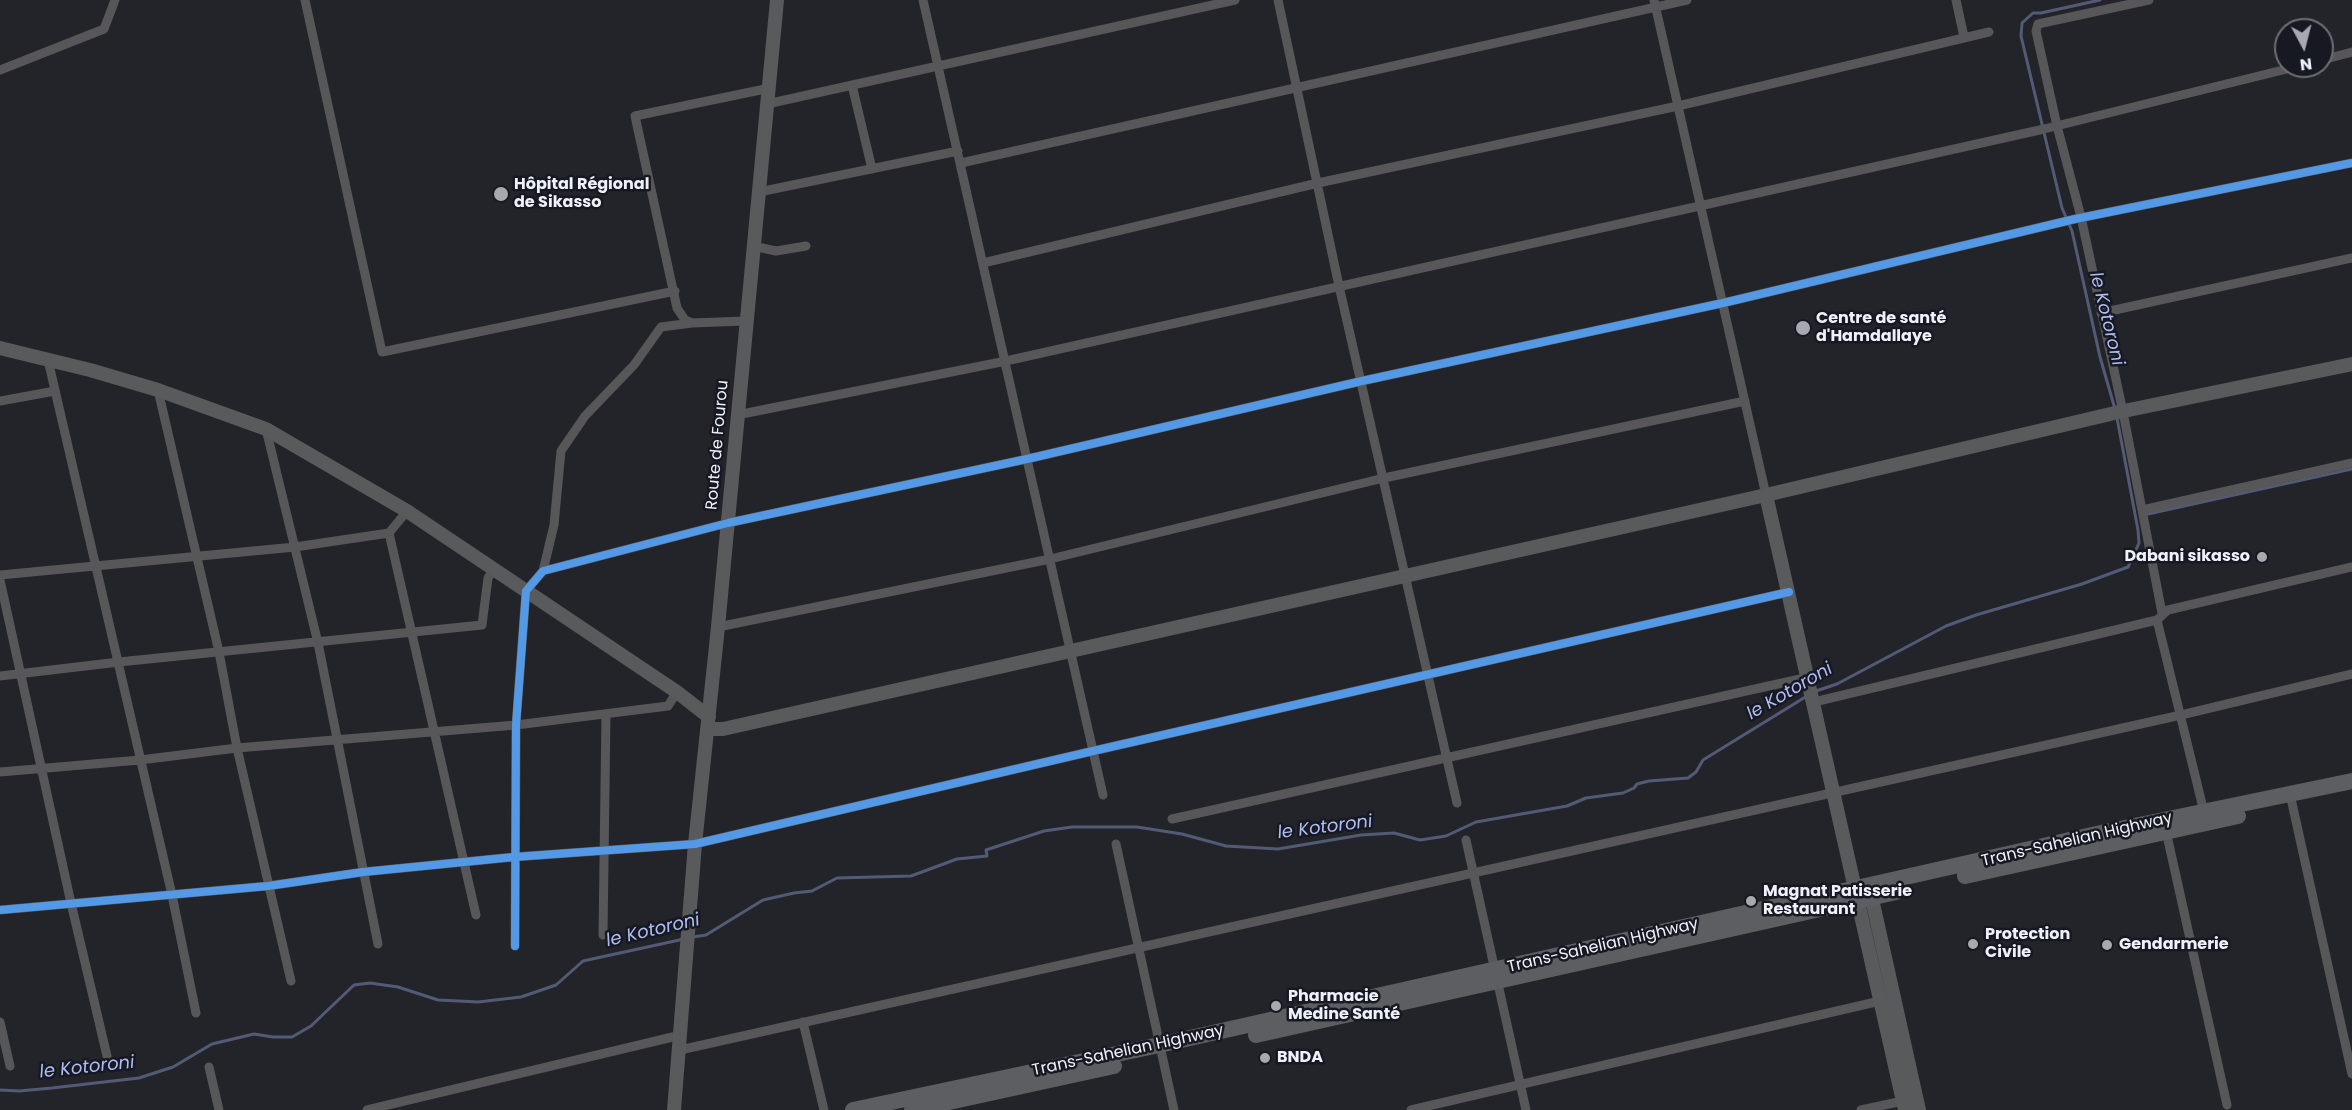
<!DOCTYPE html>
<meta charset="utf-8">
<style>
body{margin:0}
#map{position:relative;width:2352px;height:1110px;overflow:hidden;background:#232429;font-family:Poppins,sans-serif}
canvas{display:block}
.north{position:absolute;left:2274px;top:18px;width:60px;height:60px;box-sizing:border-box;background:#171922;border:2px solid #6d6f78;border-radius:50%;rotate:173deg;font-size:16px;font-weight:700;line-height:24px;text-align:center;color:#eff1f8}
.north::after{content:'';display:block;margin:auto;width:21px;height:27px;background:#a8a9b0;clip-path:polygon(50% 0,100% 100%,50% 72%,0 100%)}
</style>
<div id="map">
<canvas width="2352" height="1110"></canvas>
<div class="north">N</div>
</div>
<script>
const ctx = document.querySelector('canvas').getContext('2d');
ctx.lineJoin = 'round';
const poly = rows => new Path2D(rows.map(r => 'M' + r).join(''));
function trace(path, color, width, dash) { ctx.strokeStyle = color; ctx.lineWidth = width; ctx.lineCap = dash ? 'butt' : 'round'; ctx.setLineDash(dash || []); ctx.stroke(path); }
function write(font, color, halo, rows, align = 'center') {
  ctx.font = font + ' Poppins,sans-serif'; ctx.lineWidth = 5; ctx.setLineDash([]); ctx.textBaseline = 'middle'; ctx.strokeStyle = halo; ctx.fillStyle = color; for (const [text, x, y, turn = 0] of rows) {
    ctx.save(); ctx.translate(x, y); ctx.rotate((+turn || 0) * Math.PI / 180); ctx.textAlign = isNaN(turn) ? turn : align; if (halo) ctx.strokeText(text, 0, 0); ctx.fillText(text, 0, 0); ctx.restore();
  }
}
trace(poly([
 [2100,0,2041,13,2033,13,2022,23,2021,36,2062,208,2072,231,2100,357,2115,409],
 [2148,514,2352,469],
 [1816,691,1837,684,1946,626,1976,615,2082,584,2128,567,2139,543,2138,530,2117,418],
 [693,937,706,935,763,900,794,893,812,891,837,878,911,876,957,859,987,856,986,850,1044,831,1072,827,1137,827,1182,834,1226,846,1278,849,1361,835,1394,833,1420,840,1446,836,1476,822,1567,806,1586,798,1623,793,1634,788,1637,784,1649,781,1688,778,1696,772,1703,760,1807,696],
 [0,1090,19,1091,52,1088,139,1078,173,1067,212,1044,254,1034,273,1037,292,1037,311,1026,354,985,370,983,398,987,438,1000,478,1002,521,997,556,985,583,961,684,939]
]), '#535a75', 3);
trace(poly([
 [305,0,382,352,675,291],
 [923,0,1103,795],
 [1278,0,1339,286,1457,803],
 [1654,0,1766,495],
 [1956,0,1964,37],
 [2149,0,2038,24,2036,31,2057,126,2081,217,2123,412,2162,613],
 [2322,60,2352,52],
 [0,70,104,29,115,0],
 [852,85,872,169],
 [767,104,1235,0],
 [961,163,1687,0],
 [759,192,958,151],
 [753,246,776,251,806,246],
 [983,263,1318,183,1678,106,1989,32],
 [2101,313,2352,258],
 [746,321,692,323,685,320,677,308,635,116,770,88],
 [48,360,172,895,196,1013],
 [158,390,219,652,237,748,291,981],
 [0,401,55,391],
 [737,415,1006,361,2044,129,2299,66],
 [266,429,318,643,378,944],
 [2142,510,2352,463],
 [389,533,476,915],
 [543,571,554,525,561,451,585,416,634,365,661,327,692,323],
 [0,575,295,547,389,533,407,511],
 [0,580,71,903,107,1056],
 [2157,620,2204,812],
 [718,627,1050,559,1384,478,1745,401],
 [0,676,119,662,482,625,488,578,494,569],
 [1814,702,2157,620,2168,610,2352,567],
 [0,772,140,760,237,748,516,725,668,706,677,692],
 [2290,794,2352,1074],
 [1172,819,1809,677],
 [2166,831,2227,1105],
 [1466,840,1526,1110],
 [1116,844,1174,1110],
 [0,910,268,886,363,872,514,857,695,844,1093,751,1789,592],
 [603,935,606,714],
 [515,946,516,725,526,591,543,571,728,523,1027,459,1362,381,1723,303,2075,219,2352,163],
 [0,1022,10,1066],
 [803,1022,824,1110],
 [680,1050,2181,715,2352,674],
 [209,1067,219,1110],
 [367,1110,681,1035],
 [1411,1110,1880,1001],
 [1861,1110,1903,1101]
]), '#57575a', 9);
trace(poly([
 [0,348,90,370,158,390,266,429,407,511,677,692,709,717],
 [1766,495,1905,1110],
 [708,729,723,729,1766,495,2119,412,2352,364],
 [1870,890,1919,1110],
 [674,1110,695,844,718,627,777,0]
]), '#595a5c', 14);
trace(poly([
 [1965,876,2238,816],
 [1256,1035,1896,892],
 [853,1110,1159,1045,2101,833,2352,781],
 [912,1110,1114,1066]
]), '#5d5e61', 16);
trace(poly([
 [0,910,268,886,363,872,514,857,695,844,1093,751,1789,592],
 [515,946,516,725,526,591,543,571,728,523,1027,459,1362,381,1723,303,2075,219,2352,163]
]), '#5399e6', 8);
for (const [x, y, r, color] of [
 [501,194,8,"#a8a9b0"],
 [1803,328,8,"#a8a9b0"],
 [2262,557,6,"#a8a9b0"],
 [1751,901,6,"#a8a9b0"],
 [1973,944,6,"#a8a9b0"],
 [2107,945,6,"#a8a9b0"],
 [1276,1006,6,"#a8a9b0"],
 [1265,1058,6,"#a8a9b0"]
]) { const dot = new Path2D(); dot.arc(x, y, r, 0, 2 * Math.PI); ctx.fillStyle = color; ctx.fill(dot); trace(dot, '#171922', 2); }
write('bold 16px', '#eff1f8', '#171922', [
 ["Hôpital Régional",514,185],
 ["de Sikasso",514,203],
 ["Centre de santé",1816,319],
 ["d'Hamdallaye",1816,337],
 ["Dabani sikasso",2250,557,"right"],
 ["Magnat Patisserie",1763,892],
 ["Restaurant",1763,910],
 ["Protection",1985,935],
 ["Civile",1985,953],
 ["Gendarmerie",2119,945],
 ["Pharmacie",1288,997],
 ["Medine Santé",1288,1015],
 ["BNDA",1277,1058]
], 'left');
write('16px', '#eff1f8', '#171922', [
 ["Route de Fourou",718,445,-85],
 ["Trans-Sahelian Highway",2077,840,-13],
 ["Trans-Sahelian Highway",1603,946,-13],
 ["Trans-Sahelian Highway",1128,1051,-12]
]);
write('italic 18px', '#b0bcf3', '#171922', [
 ["le Kotoroni",2106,319,76],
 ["le Kotoroni",1790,692,-30],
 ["le Kotoroni",1325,828,-7],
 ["le Kotoroni",653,931,-13],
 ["le Kotoroni",87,1068,-6]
]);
</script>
